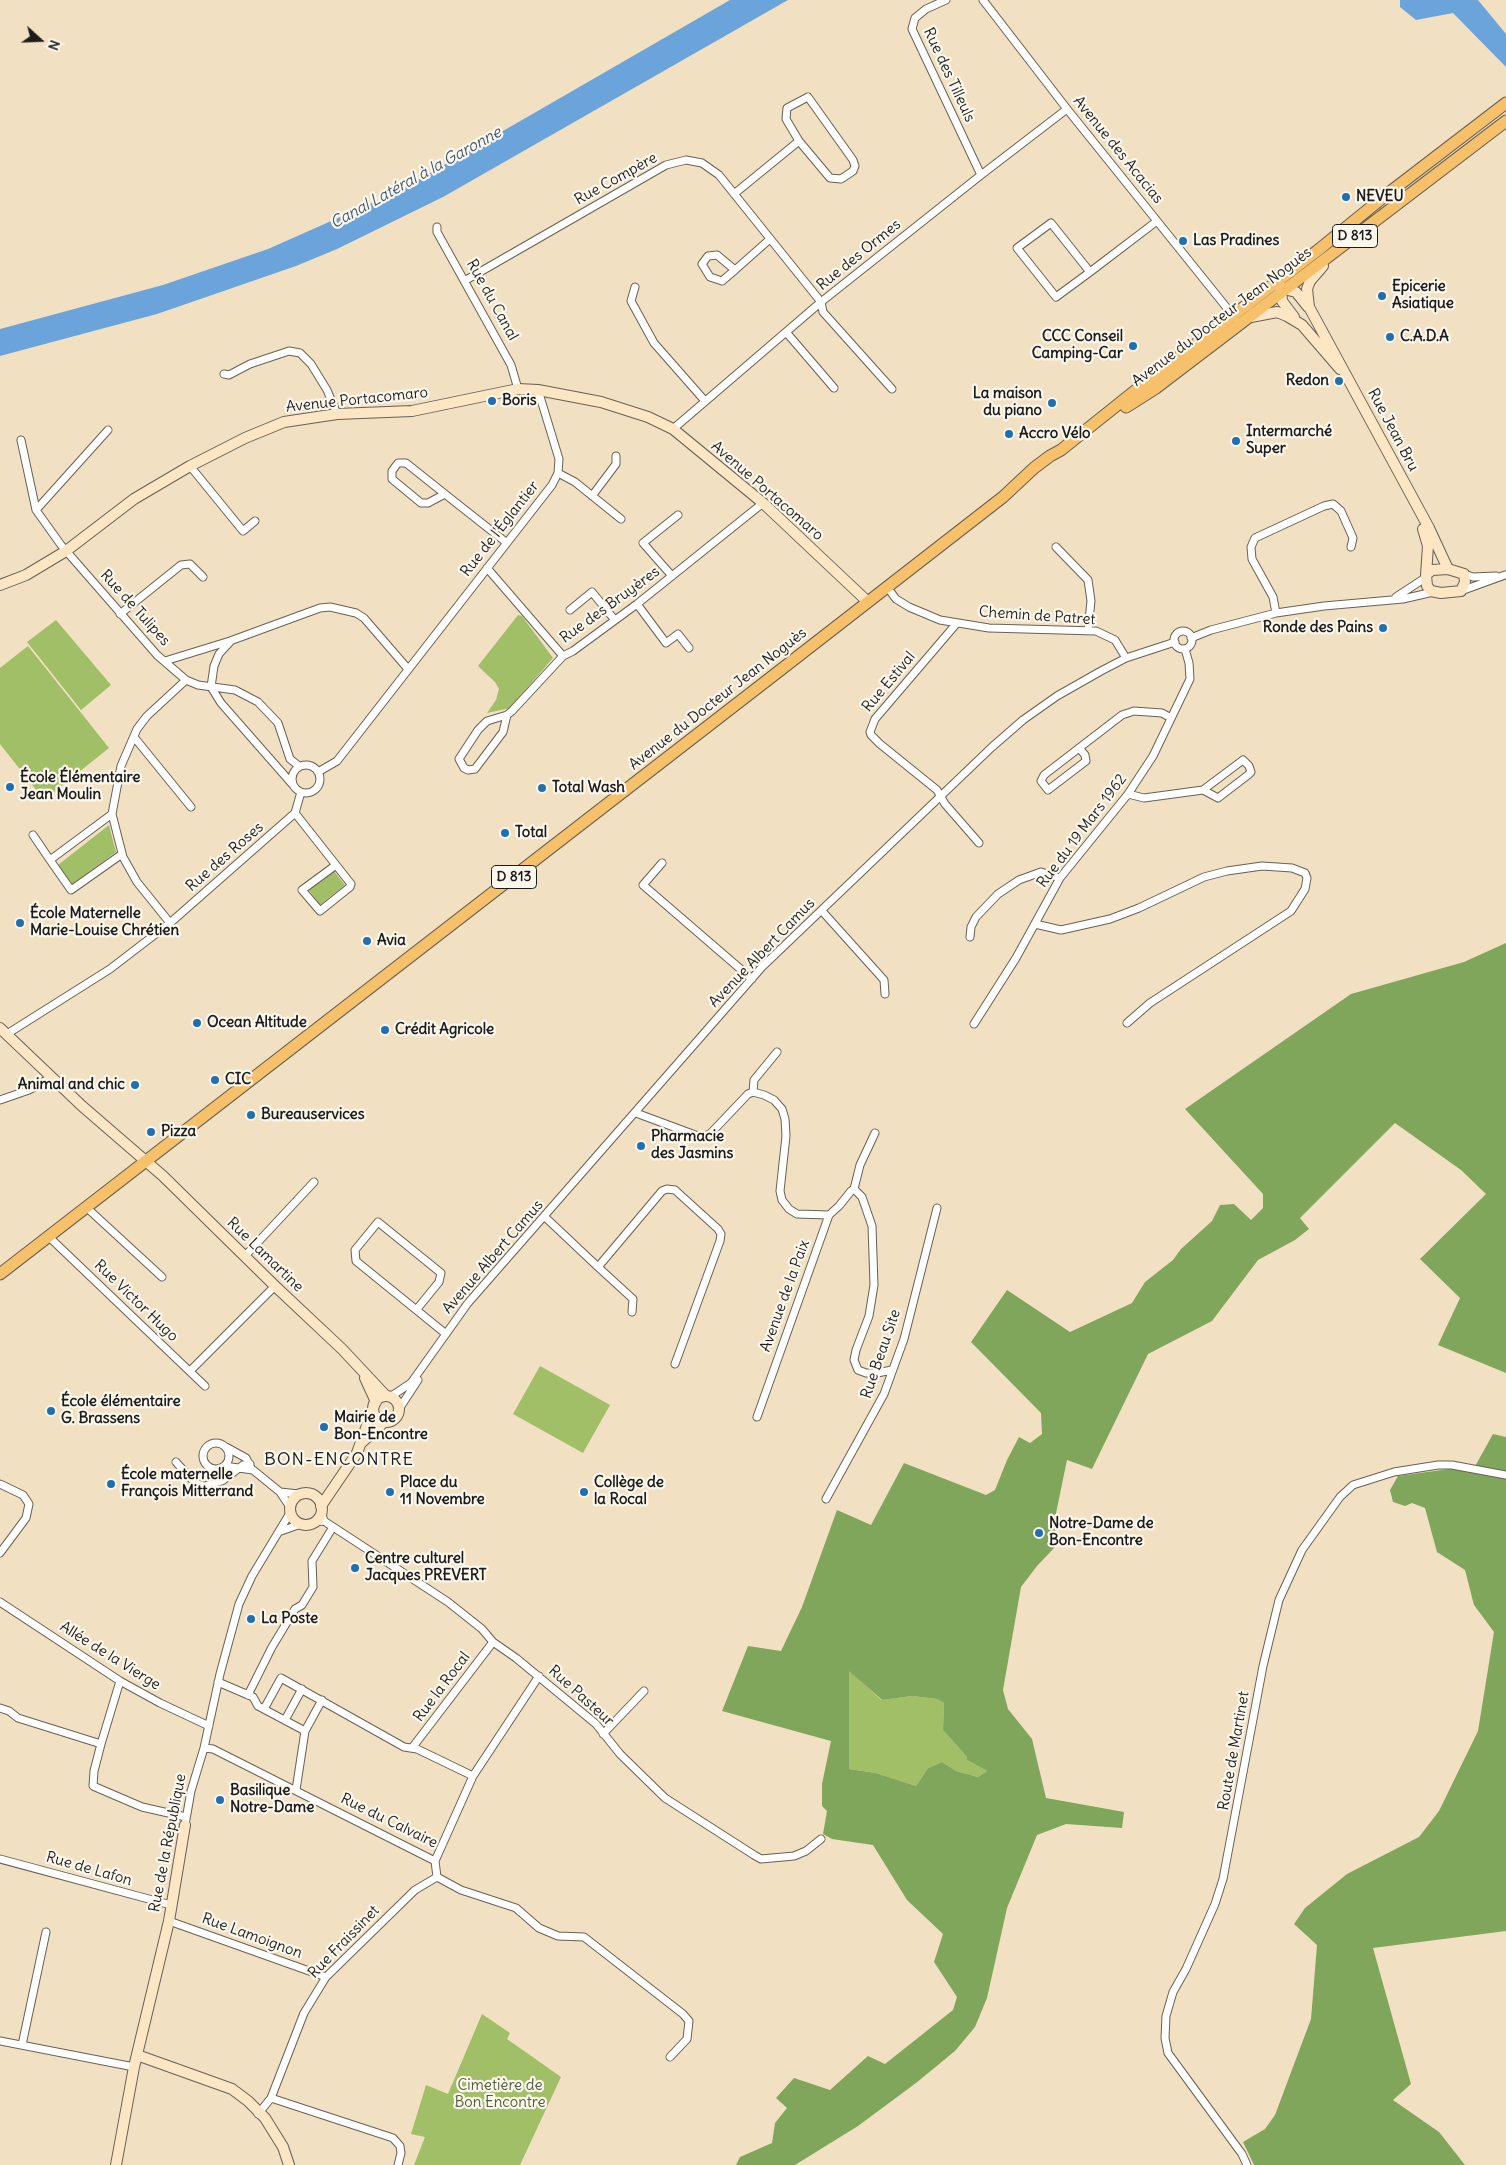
<!DOCTYPE html>
<meta charset="utf-8">
<style>
body{margin:0}
#map{position:relative;width:1506px;height:2165px;overflow:hidden;background:#f2e0c2;font-family:Delius,sans-serif}
canvas{display:block}
.north{position:absolute;left:15px;top:15px;width:50px;height:50px;-webkit-text-stroke:4px #fbf7ec;paint-order:stroke;rotate:110deg;font-size:14px;font-weight:700;line-height:20px;text-align:center;color:#1c1c1c}
.north::after{content:'';display:block;margin:auto;width:18px;height:22px;background:#1c1c1c;clip-path:polygon(50% 0,100% 100%,50% 72%,0 100%)}
</style>
<div id="map">
<canvas width="1506" height="2165"></canvas>
<div class="north">N</div>
</div>
<script>
const ctx = document.querySelector('canvas').getContext('2d');
ctx.lineJoin = 'round';
function paint(path, color) { ctx.fillStyle = color; ctx.fill(path, 'evenodd'); }
const poly = rows => new Path2D(rows.map(r => 'M' + r).join(''));
function trace(path, color, width, dash) { ctx.strokeStyle = color; ctx.lineWidth = width; ctx.lineCap = dash ? 'butt' : 'round'; ctx.setLineDash(dash || []); ctx.stroke(path); }
function write(font, color, halo, rows, align = 'center') {
  ctx.font = font + ' Delius,sans-serif'; ctx.lineWidth = 4.5; ctx.setLineDash([]); ctx.textBaseline = 'middle'; ctx.strokeStyle = halo; ctx.fillStyle = color; for (const [text, x, y, turn = 0] of rows) {
    ctx.save(); ctx.translate(x, y); ctx.rotate((+turn || 0) * Math.PI / 180); ctx.textAlign = isNaN(turn) ? turn : align; if (halo) ctx.strokeText(text, 0, 0); ctx.fillText(text, 0, 0); ctx.restore();
  }
}
paint(poly([
 [518,615,522,616,553,658,510,708,487,713,496,700,499,689,495,682,478,666],
 [56,620,111,685,81,710,27,642],
 [28,646,109,748,44,800,0,744,0,668],
 [109,825,116,852,72,884,58,865],
 [334,871,345,885,320,905,309,890],
 [540,1366,610,1405,583,1453,513,1414],
 [849,1670,881,1700,912,1696,937,1699,944,1703,943,1730,967,1757,967,1760,987,1771,978,1777,956,1771,942,1762,928,1768,916,1786,876,1773,849,1769],
 [482,2014,510,2033,507,2039,561,2077,520,2165,414,2165,425,2137,411,2134,426,2085,448,2094]
]), '#a0bf67');
paint(poly([
 [1506,943,1506,1373,1438,1345,1460,1298,1420,1259,1486,1194,1461,1170,1395,1123,1300,1218,1309,1229,1295,1240,1258,1260,1212,1321,1148,1354,1092,1469,1067,1460,1055,1518,1055,1547,1037,1566,1021,1587,1003,1690,1008,1709,1032,1739,1046,1798,1124,1812,1122,1828,1066,1824,1037,1835,1007,1908,987,1998,975,2027,955,2051,916,2083,858,2126,795,2165,736,2165,740,2157,772,2143,775,2123,787,2108,776,2098,794,2078,830,2090,868,2056,885,2064,953,2010,957,1997,934,1962,943,1934,907,1900,873,1845,832,1839,823,1834,827,1811,822,1806,822,1784,831,1741,722,1711,748,1646,781,1651,802,1607,837,1510,871,1525,904,1463,986,1495,995,1490,1007,1460,1019,1437,1030,1443,1042,1434,1041,1413,971,1342,1007,1290,1070,1332,1132,1303,1145,1282,1173,1260,1181,1249,1212,1221,1220,1205,1234,1204,1251,1220,1263,1208,1263,1194,1185,1109,1351,994,1464,962],
 [849,1671,882,1700,912,1696,937,1699,944,1703,943,1730,967,1757,967,1760,987,1771,978,1777,956,1771,942,1762,928,1768,916,1786,876,1773,849,1769],
 [1493,1434,1506,1437,1506,1931,1373,1948,1411,2084,1393,2100,1439,2132,1465,2165,1254,2165,1243,2142,1265,2129,1275,2115,1311,2019,1317,1945,1294,1924,1305,1908,1347,1874,1419,1837,1439,1811,1478,1731,1494,1632,1474,1605,1465,1570,1437,1552,1425,1508,1412,1503,1405,1506,1393,1502,1390,1490,1398,1476,1449,1469,1473,1470]
]), '#80a65c');
paint(poly([
 [730,0,788,0,443,197,337,249,296,266,157,314,0,356,0,329,163,285,268,249,399,191],
 [1400,0,1478,0,1506,34,1506,67,1453,13,1416,20,1400,7]
]), '#6ba4da');
const street = poly([
 [946,0,926,9,915,18,912,29,981,175],
 [983,0,1067,109,1235,318],
 [808,97,853,160,855,166,853,171,841,179,830,178,799,141,786,119,787,108,808,97],
 [734,194,799,141],
 [437,227,437,232,511,365,518,389],
 [735,270,717,255,708,256,702,264,710,277,722,281,735,270,770,239],
 [1090,272,1051,223,1017,248,1056,297,1090,272,1157,221],
 [466,280,666,165,686,160,702,163,719,175,821,302,823,312,892,389],
 [635,287,631,301,654,343,705,401],
 [786,332,834,388],
 [224,374,229,375,250,364,289,351,300,353,311,364,327,390,337,414],
 [673,429,821,302,981,175,1067,109],
 [108,430,36,510,61,545,157,655,186,680,198,685,235,690,258,702,278,723,290,759,299,766],
 [21,440,36,510],
 [190,466,243,531,255,521],
 [558,473,575,482,621,519],
 [445,494,428,503,421,503,392,479,392,471,398,463,406,463,455,502,507,543],
 [592,496,616,464,616,456],
 [1056,547,1088,580,1091,601,1088,630],
 [487,568,563,656,573,651,637,604,763,503],
 [1464,574,1473,577,1496,576],
 [672,576,643,543,678,515],
 [887,587,896,599,909,607,940,620,989,628,1096,631,1115,640,1126,658],
 [1461,591,1505,575],
 [1396,597,1425,578],
 [637,604,666,643,678,634,689,648],
 [570,610,592,592,614,619],
 [1276,613,1273,597,1252,559,1251,547,1255,538,1324,506,1333,504,1341,511,1353,538,1351,547],
 [120,614,181,565,190,564,203,577],
 [957,623,875,719,870,732,871,735,880,744,937,790,945,804,979,843],
 '1174 640a9 9 0 1 1 18 0a9 9 0 1 1-18 0Z',
 [1191,638,1211,630,1276,613,1324,606,1403,599,1433,592],
 [165,661,230,641,320,608,330,607,356,613,364,618,408,669],
 [211,687,221,703,293,785],
 [211,687,214,666,219,654,230,642],
 [507,715,503,732,475,769,468,770,464,768,459,759,478,730,487,721,507,715,512,711,563,656],
 [134,737,191,807],
 [1079,748,1085,755,1086,761,1048,790,1041,781,1044,775,1122,715,1134,711,1162,713,1171,718],
 '292 779a14 14 0 1 1 28 0a14 14 0 1 1-28 0Z',
 [318,772,337,761,552,485,558,473,559,459,538,390],
 [1128,794,1144,798,1203,790,1243,760,1249,766,1251,772,1248,775,1218,798,1203,790],
 [295,813,351,884,350,887,320,911,302,890,336,865],
 [112,814,50,860,71,890,122,854],
 [33,835,50,860],
 [662,863,643,885,752,979],
 [822,911,884,980,885,994],
 [170,923,137,882,123,857,112,814,121,766,137,729,147,716,186,680],
 [1035,924,1061,930,1110,919,1139,908,1204,877,1227,871,1262,866,1292,868,1305,873,1307,878,1305,889,1291,911,1150,1003,1127,1023],
 [970,937,971,927,976,917,998,894,1019,880,1041,872,1060,878],
 [974,1024,1016,958,1060,878,1128,794,1153,756,1190,679,1189,663,1185,649],
 [7,1034,110,969,170,923,295,813,301,792],
 [753,1092,754,1080,777,1052],
 [0,1100,29,1090,52,1077],
 [636,1113,698,1136,704,1136,710,1134,748,1094,753,1092,764,1095,774,1100,782,1109,785,1119,786,1136,780,1191,782,1200,789,1209,797,1214,829,1215],
 [854,1189,860,1165,875,1133],
 [86,1207,162,1277],
 [545,1217,598,1267,662,1191,667,1189,675,1190,718,1229,721,1234,720,1241,675,1364],
 [48,1236,205,1386],
 [245,1256,314,1182],
 [598,1267,633,1299,632,1312],
 [417,1309,439,1282,441,1273,378,1222,355,1250,356,1261,446,1334],
 [190,1371,275,1286],
 [390,1397,411,1383,468,1303,762,967,992,747,1023,720,1057,696,1101,671,1126,658,1175,642],
 [399,1409,418,1380],
 [757,1417,829,1215,839,1206,851,1191,854,1189,862,1197,872,1226,874,1285,869,1316,856,1350,854,1360,858,1370,866,1373,877,1373,892,1370],
 '203 1456a13 13 0 1 1 26 0a13 13 0 1 1-26 0Z',
 [226,1447,246,1458,251,1468],
 [176,1462,195,1483,204,1486,222,1481,243,1465,250,1464],
 [224,1466,253,1470,280,1492,290,1507],
 [0,1484,23,1495,29,1504,26,1518,0,1553],
 [280,1492,299,1494],
 [826,1499,884,1394,904,1339,937,1208],
 [321,1511,324,1521],
 [314,1522,324,1521,448,1602,482,1629,493,1642,516,1658,596,1724,620,1754,665,1798,754,1855,761,1859,794,1856,806,1851,821,1839],
 [281,1531,301,1524],
 [0,1602,120,1681,160,1703,209,1726],
 [120,1681,101,1744,94,1771,93,1786,142,1807,186,1817],
 [218,1682,253,1697,258,1706,305,1731,296,1790],
 [248,1695,272,1647,295,1609,302,1605,313,1587,312,1561,333,1527],
 [0,1708,9,1711,18,1718,101,1744],
 [264,1709,281,1678,404,1747,417,1749,473,1776],
 [285,1720,302,1689],
 [305,1731,322,1700],
 [603,1734,644,1691],
 [204,1748,213,1749,435,1861],
 [412,1748,493,1642],
 [185,1825,191,1791,204,1748,220,1674,239,1604,252,1576,290,1513],
 [0,1859,171,1905],
 [437,1877,461,1890,516,1908,539,1928,558,1936,584,1937,683,2014,689,2021,687,2039,670,2057],
 [437,1877,435,1861,473,1776,539,1676],
 [169,1921,326,1977],
 [0,2041,134,2067],
 [22,2045,46,1932],
 [271,2098,304,2013,326,1977,415,1890,437,1877],
 [258,2114,271,2098,393,2138,400,2146,401,2153,398,2165],
 [1247,2165,1242,2154,1168,2053,1165,2038,1166,2016,1173,1992,1186,1969,1215,1904,1223,1879,1263,1666,1279,1600,1302,1550,1340,1497,1353,1485,1394,1472,1438,1465,1452,1465,1506,1475]
]);
const secondary = poly([
 [1323,266,1310,281,1307,289,1309,307,1429,528,1448,569],
 [1281,287,1282,301,1294,317],
 [1280,288,1296,292,1308,307],
 [1251,317,1277,312,1287,316,1302,325,1340,369],
 [1423,529,1428,546,1426,575],
 [1448,569,1464,574,1465,582,1461,591,1441,593,1431,591,1427,586,1426,575,1432,570,1448,569],
 [0,585,26,575,66,551,134,499,190,466,245,438,284,422,337,414,412,411,518,389,538,390,601,402,648,417,673,429,763,503,868,602],
 [0,1028,82,1106,163,1176,275,1286,342,1349,386,1396],
 [365,1378,376,1402],
 '373 1409a13 13 0 1 1 26 0a13 13 0 1 1-26 0Z',
 [361,1443,384,1422],
 '290 1509a16 16 0 1 1 32 0a16 16 0 1 1-32 0Z',
 [321,1506,357,1453,374,1406],
 [137,2055,232,2089,248,2101,265,2118,283,2147,289,2165],
 [116,2165,134,2067,169,1921,185,1825]
]);
const primary = poly([
 [1126,407,1156,388,1506,121],
 [0,1274,774,675,1003,497,1034,468,1050,456,1061,450,1136,390,1317,251,1386,195,1506,103]
]);
trace(street, '#676156', 9);
trace(secondary, '#676156', 12);
trace(primary, '#676156', 13);
trace(street, '#fff', 7);
trace(secondary, '#fce6c4', 10);
trace(primary, '#f7c06b', 11);
for (const [x, y, r, color] of [
 [1346,197,5,"#1f6fb2"],
 [1183,241,5,"#1f6fb2"],
 [1382,296,5,"#1f6fb2"],
 [1390,337,5,"#1f6fb2"],
 [1133,346,5,"#1f6fb2"],
 [1339,381,5,"#1f6fb2"],
 [492,401,5,"#1f6fb2"],
 [1052,403,5,"#1f6fb2"],
 [1009,434,5,"#1f6fb2"],
 [1236,441,5,"#1f6fb2"],
 [1383,628,5,"#1f6fb2"],
 [10,787,5,"#1f6fb2"],
 [542,788,5,"#1f6fb2"],
 [505,833,5,"#1f6fb2"],
 [20,923,5,"#1f6fb2"],
 [367,941,5,"#1f6fb2"],
 [197,1023,5,"#1f6fb2"],
 [385,1030,5,"#1f6fb2"],
 [215,1080,5,"#1f6fb2"],
 [135,1085,5,"#1f6fb2"],
 [251,1115,5,"#1f6fb2"],
 [151,1132,5,"#1f6fb2"],
 [641,1146,5,"#1f6fb2"],
 [51,1411,5,"#1f6fb2"],
 [324,1427,5,"#1f6fb2"],
 [111,1484,5,"#1f6fb2"],
 [390,1492,5,"#1f6fb2"],
 [584,1492,5,"#1f6fb2"],
 [1039,1533,5,"#1f6fb2"],
 [355,1568,5,"#1f6fb2"],
 [251,1619,5,"#1f6fb2"],
 [220,1800,5,"#1f6fb2"]
]) { const dot = new Path2D(); dot.arc(x, y, r, 0, 2 * Math.PI); ctx.fillStyle = color; ctx.fill(dot); trace(dot, '#fbf7ec', 2); }
for (const [x, y, w] of [
 [1355,236,45],
 [514,877,45]
]) { const box = new Path2D(); box.roundRect(x - w / 2, y - 11.5, w, 23, 4); ctx.fillStyle = '#fbf7ec'; ctx.fill(box); trace(box, '#1c1c1c', 1); }
write('bold 14px', '#1c1c1c', null, [
 ["D 813",1355,236],
 ["D 813",514,877]
]);
write('15px', '#1c1c1c', '#fbf7ec', [
 ["Rue des Tilleuls",949,75,65],
 ["Avenue des Acacias",1118,150,51],
 ["Rue Compère",616,179,-29],
 ["Rue des Ormes",859,255,-39],
 ["Rue du Canal",492,300,61],
 ["Avenue du Docteur Jean Noguès",1222,317,-37],
 ["Avenue Portacomaro",357,400,-6],
 ["Rue Jean Bru",1393,430,62],
 ["Avenue Portacomaro",767,491,41],
 ["Rue de l'Églantier",500,529,-52],
 ["Rue des Bruyères",610,605,-36],
 ["Rue de Tulipes",135,608,48],
 ["Chemin de Patret",1037,616,4],
 ["Rue Estival",889,682,-50],
 ["Avenue du Docteur Jean Noguès",718,699,-38],
 ["Rue du 19 Mars 1962",1082,831,-53],
 ["Rue des Roses",225,857,-41],
 ["Avenue Albert Camus",762,953,-46],
 ["Rue Lamartine",265,1255,44],
 ["Avenue Albert Camus",493,1257,-49],
 ["Avenue de la Paix",785,1296,-70],
 ["Rue Victor Hugo",136,1301,44],
 ["Rue Beau Site",881,1354,-71],
 ["Allée de la Vierge",110,1656,32],
 ["Rue la Rocal",442,1687,-53],
 ["Rue Pasteur",581,1696,42],
 ["Route de Martinet",1234,1751,-80],
 ["Rue du Calvaire",389,1821,26],
 ["Rue de la République",168,1843,-79],
 ["Rue de Lafon",89,1869,16],
 ["Rue Lamoignon",252,1936,20],
 ["Rue Fraissinet",344,1942,-46]
]);
write('bold 15px', '#1c1c1c', '#fbf7ec', [
 ["NEVEU",1356,197],
 ["Las Pradines",1193,241],
 ["Epicerie",1392,287],
 ["Asiatique",1392,304],
 ["CCC Conseil",1123,337,"right"],
 ["Camping-Car",1123,354,"right"],
 ["C.A.D.A",1400,337],
 ["Redon",1329,381,"right"],
 ["La maison",1042,394,"right"],
 ["du piano",1042,411,"right"],
 ["Boris",502,401],
 ["Intermarché",1246,432],
 ["Super",1246,449],
 ["Accro Vélo",1019,434],
 ["Ronde des Pains",1373,628,"right"],
 ["École Élémentaire",20,778],
 ["Jean Moulin",20,795],
 ["Total Wash",552,788],
 ["Total",515,833],
 ["École Maternelle",30,914],
 ["Marie-Louise Chrétien",30,931],
 ["Avia",377,941],
 ["Ocean Altitude",207,1023],
 ["Crédit Agricole",395,1030],
 ["CIC",225,1080],
 ["Animal and chic",125,1085,"right"],
 ["Bureauservices",261,1115],
 ["Pizza",161,1132],
 ["Pharmacie",651,1137],
 ["des Jasmins",651,1154],
 ["École élémentaire",61,1402],
 ["G. Brassens",61,1419],
 ["Mairie de",334,1418],
 ["Bon-Encontre",334,1435],
 ["École maternelle",121,1475],
 ["François Mitterrand",121,1492],
 ["Place du",400,1483],
 ["11 Novembre",400,1500],
 ["Collège de",594,1483],
 ["la Rocal",594,1500],
 ["Notre-Dame de",1049,1524],
 ["Bon-Encontre",1049,1541],
 ["Centre culturel",365,1559],
 ["Jacques PREVERT",365,1576],
 ["La Poste",261,1619],
 ["Basilique",230,1791],
 ["Notre-Dame",230,1808]
], 'left');
write('15px', '#515d3a', '#fbf7ec', [
 ["Cimetière de",500,2086],
 ["Bon Encontre",500,2103]
]);
write('italic 16px', '#405971', '#fbf7ec', [
 ["Canal Latéral à la Garonne",416,178,-29]
]);
ctx.letterSpacing = '1px';
write('18px', '#1c1c1c', '#fbf7ec', [
 ["BON-ENCONTRE",339,1460]
]);
ctx.letterSpacing = '0px';
</script>
